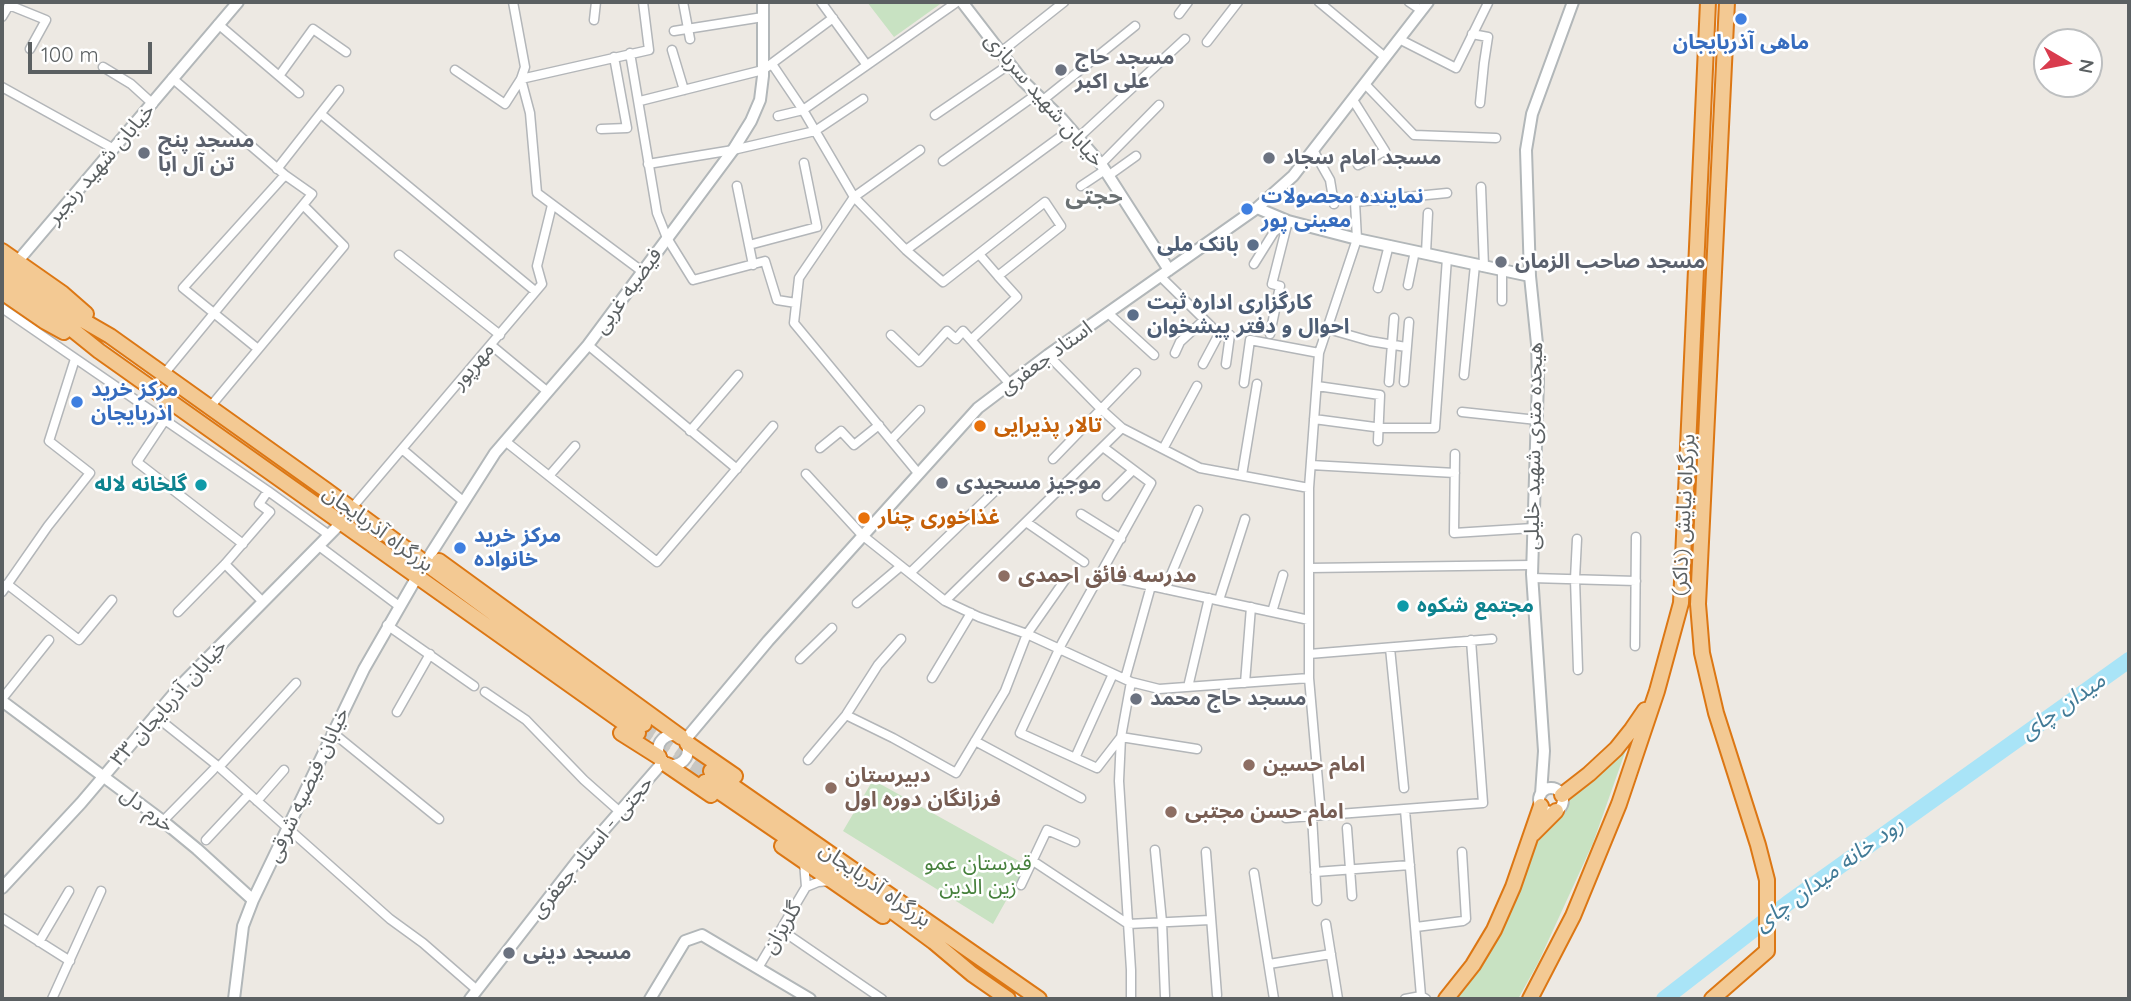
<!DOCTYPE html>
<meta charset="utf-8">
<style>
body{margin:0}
#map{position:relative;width:2131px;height:1001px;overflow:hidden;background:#ede9e3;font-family:Quicksand,sans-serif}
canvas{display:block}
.frame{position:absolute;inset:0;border:4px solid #5b6062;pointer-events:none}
.north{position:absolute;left:2033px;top:28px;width:70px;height:70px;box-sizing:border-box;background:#fff;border:2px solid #bdbfc0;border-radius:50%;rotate:100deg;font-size:19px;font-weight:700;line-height:28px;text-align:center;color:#5b6062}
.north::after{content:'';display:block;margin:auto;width:24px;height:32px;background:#d93c4e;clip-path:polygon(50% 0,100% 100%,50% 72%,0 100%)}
.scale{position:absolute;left:28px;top:42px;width:124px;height:32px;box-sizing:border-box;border:4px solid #5b6062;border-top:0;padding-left:9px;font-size:21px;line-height:24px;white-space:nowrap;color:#5b6062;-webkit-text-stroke:5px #fff;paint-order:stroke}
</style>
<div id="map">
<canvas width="2131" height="1001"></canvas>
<div class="frame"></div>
<div class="north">N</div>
<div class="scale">100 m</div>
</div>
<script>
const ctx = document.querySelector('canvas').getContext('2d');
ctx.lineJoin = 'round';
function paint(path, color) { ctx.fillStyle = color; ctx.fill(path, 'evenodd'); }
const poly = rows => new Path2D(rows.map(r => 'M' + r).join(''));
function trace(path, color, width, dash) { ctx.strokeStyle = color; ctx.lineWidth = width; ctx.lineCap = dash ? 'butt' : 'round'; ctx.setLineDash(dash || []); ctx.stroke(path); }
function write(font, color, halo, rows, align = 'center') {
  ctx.font = font + ' Quicksand,"Noto Sans Arabic",sans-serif'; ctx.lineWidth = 5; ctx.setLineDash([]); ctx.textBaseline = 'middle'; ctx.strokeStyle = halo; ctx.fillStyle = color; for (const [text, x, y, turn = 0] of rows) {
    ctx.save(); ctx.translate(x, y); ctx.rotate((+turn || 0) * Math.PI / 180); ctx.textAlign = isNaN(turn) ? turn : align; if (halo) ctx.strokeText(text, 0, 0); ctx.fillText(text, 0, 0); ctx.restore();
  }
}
paint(poly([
 [867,2,943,2,894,37],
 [1628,744,1593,843,1538,963,1518,999,1452,999,1535,839,1553,815],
 [873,780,1026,865,993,924,843,831]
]), '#c8e2c2');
trace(poly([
 [1664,999,1788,903,2129,660]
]), '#a9e4f7', 16);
trace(poly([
 [644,724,711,771],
 [638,733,705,782]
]), '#c8c7c3', 14, [14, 7]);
const street = poly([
 [683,2,690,39],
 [821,2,866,64],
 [1319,2,1385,57],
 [1409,2,1421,10],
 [9,5,46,20,30,49],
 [1179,14,1188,2],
 [2,17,11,2],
 [594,20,596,2],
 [218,24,299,93],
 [674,31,763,17],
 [1472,34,1488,37,1484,63,1480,103],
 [1399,39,1456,68,1488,3],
 [1207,42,1238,2],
 [672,50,684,90],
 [1001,52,1064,2],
 [630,53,657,213,667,238,693,280,765,261,777,300,796,303],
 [772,64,803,110,854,197,906,250,943,282,1045,202,1061,226,998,276,1017,297,971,340],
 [103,67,131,84,153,104],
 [455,70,505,104,521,79,525,67,513,2],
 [279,76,313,29,346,52],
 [172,78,285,175,312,194,303,205,344,246,210,407],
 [521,79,530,113,537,193,643,272],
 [521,79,649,50,643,2],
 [1365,84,1414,135,1496,138],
 [2,87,114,149],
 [1043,100,1135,26],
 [1353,100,1385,151,1358,165],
 [640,101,763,70,833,18],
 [321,114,535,291],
 [935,115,1010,64],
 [778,116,803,110,957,2],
 [601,129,627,128,614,57],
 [1078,138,1185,39],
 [1313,150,1330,180,1334,204],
 [943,161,1037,94],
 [648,164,733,150,815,131,863,99],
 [1101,164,1159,105],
 [277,169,339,90],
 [1108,176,1136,156],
 [737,186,753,265],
 [1081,186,1105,170],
 [1481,187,1484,267],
 [749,245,817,227,804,163],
 [906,250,1071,129],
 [1426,253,1428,213],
 [979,254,998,276],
 [399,255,500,335],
 [1254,264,1274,232,1288,221],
 [1502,271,1502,301],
 [1160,276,1219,334,1203,364],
 [1408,285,1415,251],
 [1378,288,1389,245],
 [2,308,268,491,329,535],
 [1108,313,1154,355],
 [1328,329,1370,341,1406,347],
 [1219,334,1230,335,1226,364],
 [1270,334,1280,286,1272,284,1288,221],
 [891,335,919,362,947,331,956,339,963,331,1010,384],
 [491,345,548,392],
 [588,345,737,469],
 [258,349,183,288,285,175],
 [1175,353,1180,342,1204,320],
 [1048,355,1102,410,1122,428,1200,468,1309,488],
 [164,374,303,205],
 [1464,375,1475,265],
 [1389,382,1394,318],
 [1404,382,1409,322],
 [1244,383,1250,340,1319,353],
 [1317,386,1380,395,1378,441],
 [1462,412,1537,420],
 [1314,419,1382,428,1435,428,1447,258],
 [165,420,137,462,243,544],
 [690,431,738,375],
 [891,440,920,410],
 [505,441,657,562,773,426],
 [1103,447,1151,483,1062,643,1020,733,1097,768,1121,737,1197,749],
 [820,448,841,431,854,445,879,425],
 [402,449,464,502],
 [1163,449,1197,386],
 [1455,454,1454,533,1533,528],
 [1053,459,1136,373],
 [1311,465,1455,473],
 [918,473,794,323,799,278,854,197,920,150],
 [806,474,862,535,945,601,979,617,1027,634,1131,682,1159,689,1309,678],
 [1242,475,1257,384],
 [549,476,575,446],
 [1107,496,1133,470],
 [351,509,542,284,537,266,552,205],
 [1081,514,1121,539],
 [1026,522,1084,562],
 [1577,539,1575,579,1578,670],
 [319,546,399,606],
 [225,564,263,602],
 [1309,568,1532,565],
 [910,573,998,488],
 [1101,575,1309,620],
 [1532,578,1636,581],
 [7,584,79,640,112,600],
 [1165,589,1198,510],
 [2,592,48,526,90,473,49,441,75,359],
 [1219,600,1245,519],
 [945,601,1122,428],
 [857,603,901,566],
 [178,612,225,564,270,512,259,504,268,491],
 [1272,612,1283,575],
 [387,625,474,686],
 [1635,646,1636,537],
 [1390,648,1404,788],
 [1309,654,1492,639],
 [800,659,832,628],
 [932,678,971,613],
 [1125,679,1151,586],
 [1245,683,1251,607],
 [1188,687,1209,598],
 [485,692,526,720,584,780,619,811],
 [2,699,49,640],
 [397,712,430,654],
 [154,715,219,767,390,919,423,943,477,990],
 [846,715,893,738,956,773,1005,691,1027,634,1067,577],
 [332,732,439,819],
 [975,741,1081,798],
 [1075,758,1113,674],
 [808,760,846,715,878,665,901,639],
 [219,767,296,683],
 [257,801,284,770],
 [1405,810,1421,996,1426,999],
 [1321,815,1309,678,1309,488,1319,353,1357,239,1355,202,1447,193],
 [1312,816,1317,901],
 [1286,818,1483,803,1471,640],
 [163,821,213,770],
 [1347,828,1352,896],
 [206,840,249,794],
 [1155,850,1162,922,1165,996],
 [1206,852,1217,995],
 [1033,861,1128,924,1210,920],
 [804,862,806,887,818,882,832,881],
 [1315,872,1410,865],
 [1254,873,1274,999],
 [1021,885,1047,830,1075,842],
 [2,918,70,961],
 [1326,924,1338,999],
 [1416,927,1463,921,1466,919,1462,852],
 [790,936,882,999],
 [39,942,69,891],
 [1269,964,1331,954],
 [758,968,806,887],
 [52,999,101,891],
 [1131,999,1131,970,1119,781,1121,737,1131,682],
 [1405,999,1421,996]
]);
const secondary = poly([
 [962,2,1023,81,1062,119,1101,164,1169,270],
 [1257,208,1288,221,1357,239,1530,276],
 [17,262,238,2],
 [430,555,495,453,588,345,733,150,751,121,760,100,763,76,763,2],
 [2,701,163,821,197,849,253,900],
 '658 750a15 15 0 1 1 30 0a15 15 0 1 1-30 0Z',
 [685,740,768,641,978,408,1048,355,1257,208,1293,176,1428,2],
 '1539 800a12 12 0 1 1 24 0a12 12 0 1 1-24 0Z',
 [1541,794,1544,751,1532,574,1538,380,1537,344,1530,276,1526,150,1532,114,1573,2],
 [2,888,81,803,183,683,342,522],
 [234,999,243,926,253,900,364,669,414,582],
 [470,999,582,855,663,762],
 [650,999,685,941,702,935,810,999]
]);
const highway = poly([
 [2,251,62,293,86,314],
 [2,264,65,310,110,336,326,490,644,724],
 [2,278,58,318,99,351,638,733],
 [2,292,44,321,64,332],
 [439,561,681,737],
 [621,733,659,757],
 [687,743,735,776],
 [667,765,711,795],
 [711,771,1039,999],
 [705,782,869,894,934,942,972,974,1008,999],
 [1562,795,1589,774,1616,749,1632,729,1645,710],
 [1533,834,1556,811],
 [782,846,883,916],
 [1446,999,1473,965,1494,930,1513,887,1541,806],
 [1530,999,1573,916,1619,804,1657,691,1681,603,1708,2],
 [1712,999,1767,951,1767,880,1758,845,1716,713,1702,653,1698,604,1727,2]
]);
trace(street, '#b3b6b9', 11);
trace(secondary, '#b2b7b9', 14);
trace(highway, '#dc7714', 18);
trace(street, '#fff', 8);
trace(secondary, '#fff', 10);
trace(highway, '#f3c993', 14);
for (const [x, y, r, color] of [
 [1741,19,7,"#3f7fe0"],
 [1061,70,7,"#6b7280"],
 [144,153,7,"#6b7280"],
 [1269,158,7,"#6b7280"],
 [1247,209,7,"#3f7fe0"],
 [1253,245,7,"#5c6f8a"],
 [1501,262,7,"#6b7280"],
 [1133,315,7,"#5c6f8a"],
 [77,402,7,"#3f7fe0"],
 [980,426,7,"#e8710a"],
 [942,483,7,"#6b7280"],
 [201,485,7,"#0f9aa8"],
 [864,518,7,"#e8710a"],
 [460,548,7,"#3f7fe0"],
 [1004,576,7,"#8d6e63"],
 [1403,606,7,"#0f9aa8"],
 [1136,699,7,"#6b7280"],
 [1249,765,7,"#8d6e63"],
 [831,788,7,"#8d6e63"],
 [1171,812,7,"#8d6e63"],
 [509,953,7,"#6b7280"]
]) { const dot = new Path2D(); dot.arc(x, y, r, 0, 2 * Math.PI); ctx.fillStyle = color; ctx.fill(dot); trace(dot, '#fff', 2.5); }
write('bold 21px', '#366cbe', '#fff', [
 ["ماهی آذربایجان",1741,43,"center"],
 ["نماینده محصولات",1261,197],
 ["معینی پور",1261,221],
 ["مرکز خرید",91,390],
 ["اذربایجان",91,414],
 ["مرکز خرید",474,536],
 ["خانواده",474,560]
], 'left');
write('bold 21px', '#5b616d', '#fff', [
 ["مسجد حاج",1075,58],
 ["علی اکبر",1075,82],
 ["مسجد پنج",158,141],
 ["تن آل ابا",158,165],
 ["مسجد امام سجاد",1283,158],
 ["مسجد صاحب الزمان",1515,262],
 ["موجیز مسجیدی",956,483],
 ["مسجد حاج محمد",1150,699],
 ["مسجد دینی",523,953]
], 'left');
write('21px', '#5b6062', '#fff', [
 ["خیابان شهید سربازی",1044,100,49],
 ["خیابان شهید رنجبر",101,164,-49],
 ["فیضیه غربی",628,291,-54],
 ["استاد جعفری",1046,358,-36],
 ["مهرپور",473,366,-49],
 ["هیجده متری شهید خلیلی",1534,446,-89],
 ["بزرگراه نیایش (ذاکر)",1684,515,-87],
 ["بزرگراه آذربایجان",378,529,36],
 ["خیابان آذربایجان ۳۳",169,703,-48],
 ["خیابان فیضیه شرقی",308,785,-65],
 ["خرم دل",147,810,37],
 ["حجتی - استاد جعفری",592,847,-50],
 ["بزرگراه آذربایجان",875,885,35],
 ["گلریزان",782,928,-59]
]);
write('bold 21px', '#4e5e75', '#fff', [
 ["بانک ملی",1239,245],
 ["کارگزاری اداره ثبت",1147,303,"left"],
 ["احوال و دفتر پیشخوان",1147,327,"left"]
], 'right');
write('bold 21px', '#c56008', '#fff', [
 ["تالار پذیرایی",994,426],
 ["غذاخوری چنار",878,518]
], 'left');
write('bold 21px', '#0d838f', '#fff', [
 ["گلخانه لاله",187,485],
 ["مجتمع شکوه",1417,606,"left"]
], 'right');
write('bold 21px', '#785e54', '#fff', [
 ["مدرسه فائق احمدی",1018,576],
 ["امام حسین",1263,765],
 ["دبیرستان",845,776],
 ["فرزانگان دوره اول",845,800],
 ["امام حسن مجتبی",1185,812]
], 'left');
write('21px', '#46803c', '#fff', [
 ["قبرستان عمو",978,864],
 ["زین الدین",978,888]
]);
write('bold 23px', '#6c7274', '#fff', [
 ["حجتی",1094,197]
]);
write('italic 23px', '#427b97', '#fff', [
 ["میدان چای",2063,706,-35],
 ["رود خانه میدان چای",1829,874,-36]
]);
</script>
